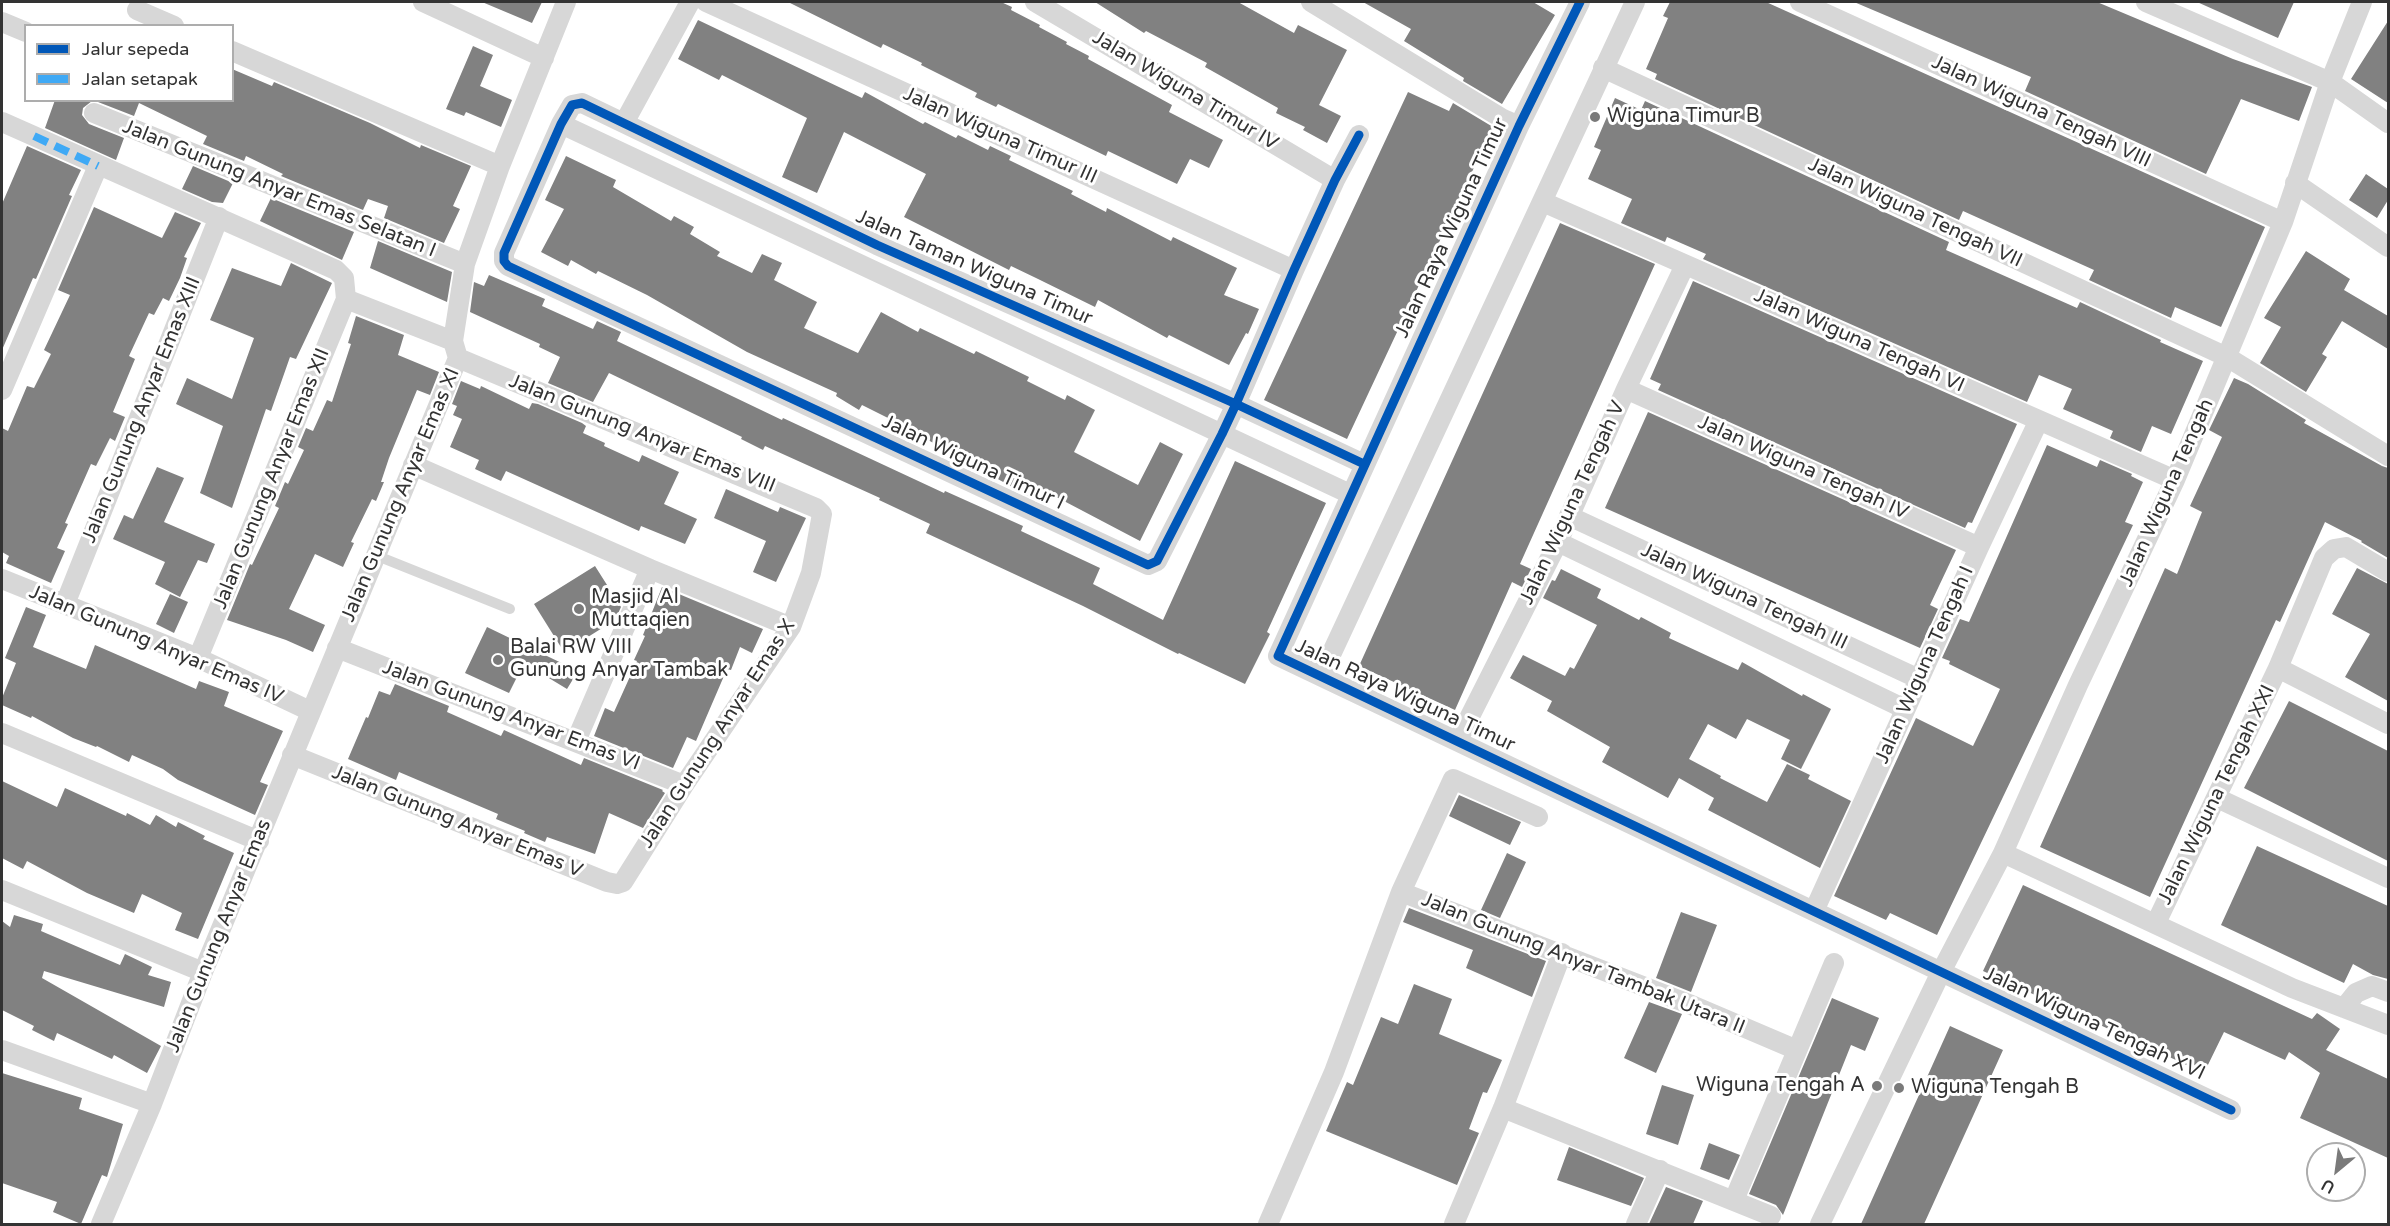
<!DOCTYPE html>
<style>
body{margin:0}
#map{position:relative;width:2390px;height:1226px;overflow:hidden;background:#fff;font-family:"Varela Round",sans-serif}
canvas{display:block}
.frame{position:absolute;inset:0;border:3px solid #333;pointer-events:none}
.legend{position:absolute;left:24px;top:24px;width:210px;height:78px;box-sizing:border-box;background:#fff;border:2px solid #adadad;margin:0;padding:8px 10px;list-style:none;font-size:18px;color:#333}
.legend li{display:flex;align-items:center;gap:12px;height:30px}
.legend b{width:30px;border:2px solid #adadad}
.north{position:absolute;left:2306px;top:1142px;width:60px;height:60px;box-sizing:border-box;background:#fff;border:2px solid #adadad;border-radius:50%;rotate:209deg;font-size:16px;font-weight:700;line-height:24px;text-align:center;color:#333}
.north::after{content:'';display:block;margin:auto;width:21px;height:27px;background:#7a7a7a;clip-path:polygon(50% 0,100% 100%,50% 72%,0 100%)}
</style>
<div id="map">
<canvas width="2390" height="1226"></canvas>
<div class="frame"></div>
<ul class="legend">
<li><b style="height:8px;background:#0057b8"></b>Jalur sepeda</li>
<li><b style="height:8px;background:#3fa9f5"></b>Jalan setapak</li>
</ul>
<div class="north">U</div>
</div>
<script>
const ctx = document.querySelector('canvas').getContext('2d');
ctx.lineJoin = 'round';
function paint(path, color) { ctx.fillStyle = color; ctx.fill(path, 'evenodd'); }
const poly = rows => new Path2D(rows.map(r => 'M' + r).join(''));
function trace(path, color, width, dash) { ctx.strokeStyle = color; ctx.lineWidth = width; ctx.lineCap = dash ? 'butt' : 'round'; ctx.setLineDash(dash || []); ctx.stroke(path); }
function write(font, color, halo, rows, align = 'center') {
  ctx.font = font + ' "Varela Round",sans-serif'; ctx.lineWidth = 6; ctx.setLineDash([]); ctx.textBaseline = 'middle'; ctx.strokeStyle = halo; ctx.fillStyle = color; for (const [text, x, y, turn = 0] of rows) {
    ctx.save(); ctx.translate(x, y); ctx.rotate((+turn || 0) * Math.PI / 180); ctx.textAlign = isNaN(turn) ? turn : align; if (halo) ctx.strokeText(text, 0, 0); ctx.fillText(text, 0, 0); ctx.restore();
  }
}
paint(poly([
 [482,2,542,2,532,23],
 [788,2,1001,2,1012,7,1011,10,1040,25,1039,27,1067,42,1066,44,1089,56,1088,59,1172,105,1169,112,1223,140,1209,168,1190,159,1177,184,1108,151,1106,156,998,104,996,107,975,97,977,93,921,65,922,63,883,44,881,48],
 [1095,2,1238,2,1294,33,1298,25,1347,50,1319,105,1341,116,1327,143,1303,130,1305,127,1276,113,1278,108,1205,67,1207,63,1146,31,1144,33],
 [1363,2,1533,2,1555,15,1502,104,1463,81,1464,78,1404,41,1411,29],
 [1670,2,1766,2,2265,227,2221,327,2175,307,2171,318,2089,280,2094,270,1963,211,1959,220,1655,79,1657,74,1646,69,1668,18,1663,16],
 [1854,2,2097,2,2233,59,2312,87,2299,121,2241,99,2206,174,2025,91,2031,77],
 [2197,2,2294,2,2278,38],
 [698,20,862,98,865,92,923,124,925,122,956,138,958,135,988,150,990,146,1011,156,1009,160,1073,191,1071,194,1106,212,1107,208,1171,241,1173,237,1237,268,1224,295,1259,309,1248,334,1246,333,1229,365,1169,335,1167,338,1098,300,1095,307,1036,278,1011,266,1009,270,904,217,926,174,844,132,817,193,782,177,807,118,722,75,719,80,678,59],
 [2388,21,2388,103,2351,79],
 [473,46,493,55,480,86,512,100,501,127,466,112,464,116,446,109],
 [232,69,272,86,274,82,370,123,420,148,421,145,471,166,453,206,460,209,444,243,384,218,388,206,368,199,363,210,281,176,283,174,246,156,244,161,203,144,207,136,139,103,134,116,98,102,92,101,83,108,82,115,89,124,124,138,116,160,45,128,55,100,232,100],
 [1408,92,1449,111,1453,103,1493,127,1347,439,1264,400],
 [1615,98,1641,110,1645,101,1949,242,1946,250,2077,308,2080,302,2161,340,2160,342,2203,361,2171,434,2152,426,2141,452,2110,438,2113,431,2063,409,2072,389,2039,375,2027,402,1703,259,1706,254,1667,237,1665,242,1621,223,1632,199,1588,179,1601,150,1594,147],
 [27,146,81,170,69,195,72,196,36,279,33,278,2,350,2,204],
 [566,156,616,180,613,187,671,221,674,216,694,227,690,234,720,252,717,256,752,273,762,254,782,263,774,280,817,302,804,328,858,353,881,312,918,332,920,328,974,354,976,351,1029,377,1027,381,1065,400,1067,395,1095,410,1074,452,1138,485,1160,442,1183,454,1140,541,1043,490,1038,500,1030,497,894,421,862,405,859,410,836,396,837,393,747,352,647,295,598,271,596,274,571,260,568,266,541,252,564,209,545,200],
 [193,166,233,183,223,203,212,202,182,189],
 [2366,174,2388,189,2388,200,2377,218,2349,200],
 [271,198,354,232,342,260,260,221],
 [94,207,162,238,175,212,201,223,184,257,187,258,180,278,169,301,163,298,154,315,149,313,129,356,135,359,113,412,125,417,115,441,110,438,96,466,91,464,65,523,68,524,57,548,65,551,51,583,6,563,9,556,2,552,2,428,8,431,27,386,34,388,51,354,44,350,70,295,58,290],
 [1560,223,1655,264,1520,564,1531,569,1522,587,1512,582,1455,710,1359,666],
 [378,241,452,272,447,302,370,268],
 [2306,251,2350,279,2344,290,2388,316,2388,349,2342,321,2322,354,2327,357,2306,392,2260,363,2281,327,2264,318],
 [291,263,332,283,296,359,290,357,271,411,266,409,232,508,200,493,223,426,176,404,187,378,232,399,254,338,210,320,232,268,281,286],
 [489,275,545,299,542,306,593,329,597,321,621,332,617,341,782,420,783,418,944,493,945,491,1023,526,1021,531,1100,568,1093,584,1163,620,1235,461,1326,503,1267,632,1270,634,1245,684,1179,653,1178,654,1083,606,926,533,930,524,879,500,880,498,765,446,763,450,741,439,742,437,609,373,593,402,548,383,560,357,539,347,540,344,470,312,474,282,484,286],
 [1693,281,2017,424,1972,523,1968,522,1965,528,1658,390,1661,384,1650,379],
 [356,316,404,335,398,355,439,372,430,395,417,390,389,458,381,482,384,482,376,501,372,499,351,542,354,543,343,567,315,554,289,609,325,625,313,652,286,640,227,620,250,564,252,565,279,508,275,506,285,482,288,484,304,450,298,447,306,428,313,431,327,400,332,402,351,344,348,343],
 [2234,378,2248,384,2306,420,2304,423,2382,466,2388,468,2388,558,2361,542,2362,541,2325,522,2280,622,2276,620,2150,897,2040,847,2165,568,2177,574,2202,512,2190,506,2222,437,2209,430],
 [461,381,480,389,481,386,529,409,532,403,538,404,582,423,586,426,583,433,605,443,604,446,639,462,642,455,679,472,664,504,697,519,685,544,641,526,639,531,506,471,501,481,475,469,479,460,450,447,462,419,453,415,457,406,452,404],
 [1648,412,1956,550,1930,605,1938,609,1920,648,1605,508],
 [2047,445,2097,467,2100,460,2132,474,2131,476,2143,482,2125,522,2133,525,1937,935,1890,913,1886,920,1834,896,1916,718,1973,746,1986,719,2000,689,1949,664,1950,661,1942,658,1960,619,1969,622],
 [157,467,184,478,164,522,215,544,207,563,198,560,180,597,155,584,165,562,113,539,124,515,133,519],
 [726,489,778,512,780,507,806,518,776,582,753,572,766,541,714,518],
 [595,566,621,607,615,620,564,652,534,604],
 [2357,568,2388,584,2388,701,2345,677,2370,634,2332,614],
 [1561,569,1601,589,1597,598,1639,620,1641,617,1671,633,1669,638,1738,670,1742,662,1802,696,1803,694,1831,709,1801,769,1781,759,1790,740,1747,719,1736,739,1708,724,1689,759,1721,776,1720,778,1767,802,1787,764,1810,775,1808,779,1851,801,1820,868,1708,810,1714,798,1679,778,1668,798,1602,762,1610,747,1547,711,1552,701,1510,678,1523,655,1565,676,1570,667,1574,669,1597,625,1543,598,1552,580,1555,581],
 [662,587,763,629,752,653,740,647,731,670,727,669,696,741,687,737,673,768,594,736,605,708,614,712,637,661,634,660,645,636,643,635],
 [170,594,188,602,174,633,156,624],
 [26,607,46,615,33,647,86,669,95,645,196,689,199,681,229,692,224,706,283,731,260,782,268,785,255,815,178,780,163,769,132,755,129,762,97,746,96,747,73,738,32,716,31,718,2,705,2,698,16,663,5,658],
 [487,627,578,671,567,689,524,663,509,693,465,673],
 [395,684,449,706,447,712,501,736,504,730,581,765,584,758,663,790,662,791,665,793,643,828,609,813,595,854,547,837,545,842,524,833,525,831,496,819,498,814,399,772,396,780,348,759,366,717,368,718,379,691,390,695],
 [2289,701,2388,751,2388,861,2244,788],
 [2,781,57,807,65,788,126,816,127,813,150,825,156,815,176,827,178,822,205,836,203,839,234,853,198,939,175,930,182,913,142,894,134,913,87,893,27,861,23,869,2,858],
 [1459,795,1521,822,1510,845,1449,816],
 [2257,846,2388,906,2388,979,2373,975,2353,964,2344,983,2221,925],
 [1507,853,1526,862,1500,918,1481,910],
 [2023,885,2312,1019,2317,1013,2340,1029,2326,1050,2388,1079,2388,1158,2300,1118,2320,1073,2289,1052,2285,1060,2224,1032,2204,1073,1983,971],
 [1409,908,1546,961,1532,997,1466,968,1473,950,1403,922],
 [1681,912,1717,925,1691,992,1656,978],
 [14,915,43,924,41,931,120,965,125,954,152,967,148,975,171,982,164,1007,44,971,42,978,161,1046,147,1073,114,1055,112,1059,57,1033,54,1041,32,1030,34,1026,2,1010,2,921,10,927],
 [1414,984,1452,999,1439,1034,1502,1060,1487,1093,1483,1092,1469,1129,1479,1133,1457,1185,1326,1131,1347,1082,1353,1085,1381,1017,1398,1024],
 [1832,998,1879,1018,1865,1051,1851,1045,1783,1215,1776,1205,1749,1194],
 [1649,1002,1682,1014,1656,1073,1624,1058],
 [1950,1026,2003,1050,1924,1224,1861,1224],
 [2,1073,82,1098,79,1109,123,1124,107,1177,102,1175,81,1224,53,1212,57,1202,2,1183],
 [1662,1085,1694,1095,1678,1145,1646,1134],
 [1709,1143,1740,1155,1729,1180,1700,1169],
 [1569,1147,1644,1178,1631,1206,1557,1180],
 [1666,1187,1703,1201,1693,1224,1649,1224]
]), '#818181');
trace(poly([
 [375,555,510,609]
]), '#d7d7d7', 10);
trace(poly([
 [423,2,544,58],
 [706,2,1294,270],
 [1035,2,1335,180],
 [1311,2,1503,119,1519,126],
 [1580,2,1519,126,1278,656,2231,1110],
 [1800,2,2283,222],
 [2146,2,2330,82,2388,123],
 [137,10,174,26],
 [2,22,26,32],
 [232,51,500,166],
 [1603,68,2227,357,2388,456],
 [94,113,465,264],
 [2,122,336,270,344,278,346,299,453,341],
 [624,123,690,2],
 [561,124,1350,494],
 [1359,135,1335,180,1294,270,1236,404,1222,434,1157,561,1148,565,508,266,504,261,504,253,561,124,572,105,582,103,877,245,1236,404,1364,464],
 [2295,183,2388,247],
 [1543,202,2175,480],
 [1626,389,1979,547],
 [2,390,98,166],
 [413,465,650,569,791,627],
 [1569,516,1919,679],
 [1558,542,1905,709],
 [2,579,198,658,310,711],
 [65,604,219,217],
 [337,648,684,785],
 [198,658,346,299],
 [2278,668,2388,724],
 [1321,676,1635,2],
 [2,733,259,841],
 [1458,740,1558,542,1626,389,1685,265],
 [576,741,650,569],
 [292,755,607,882,617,884,623,882,684,785,791,627,811,573,822,514,816,508,458,358],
 [2217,798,2388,878],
 [2003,853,2292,988,2388,1025],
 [2,890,203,972],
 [1401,892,1453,779,1538,817],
 [1814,911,1979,547,2039,420],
 [2156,923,2278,668,2324,558,2334,549,2346,547,2388,572],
 [2344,1008,2356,993,2372,986,2388,992],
 [2,1050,152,1104],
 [1503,1108,1771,1216],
 [1734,1200,1834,963],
 [101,1224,152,1104,203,972,458,358,453,341,465,264,500,166,566,2],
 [1268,1224,1334,1072,1401,892,1689,1004,1797,1050],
 [1454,1224,1503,1108,1562,953],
 [1636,1224,1660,1170],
 [1820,1224,1941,972,2003,853,2078,685,2175,480,2283,222,2330,82,2362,2]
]), '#d7d7d7', 20);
trace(poly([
 [34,136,98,166]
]), '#3fa9f5', 8, [15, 8]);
trace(poly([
 [1580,2,1519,126,1278,656,2231,1110],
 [1359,135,1335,180,1294,270,1236,404,1222,434,1157,561,1148,565,508,266,504,261,504,253,561,124,572,105,582,103,877,245,1236,404,1364,464]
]), '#0057b8', 9);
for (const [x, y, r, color] of [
 [1595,117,6,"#7a7a7a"],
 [579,609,6,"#7a7a7a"],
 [498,660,6,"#7a7a7a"],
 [1877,1086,6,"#7a7a7a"],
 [1899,1088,6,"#7a7a7a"]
]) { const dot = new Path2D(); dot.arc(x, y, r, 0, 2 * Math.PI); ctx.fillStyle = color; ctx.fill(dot); trace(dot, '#fff', 2); }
write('20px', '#333', '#fff', [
 ["Jalan Wiguna Timur IV",1185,91,31],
 ["Jalan Wiguna Tengah VIII",2041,112,25],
 ["Jalan Wiguna Timur III",1000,136,24],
 ["Jalan Gunung Anyar Emas Selatan I",279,189,22],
 ["Jalan Wiguna Tengah VII",1915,213,25],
 ["Jalan Raya Wiguna Timur",1452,228,-65],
 ["Jalan Taman Wiguna Timur",974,268,24],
 ["Jalan Wiguna Tengah VI",1859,341,24],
 ["Jalan Gunung Anyar Emas XIII",142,410,-68],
 ["Jalan Gunung Anyar Emas VIII",642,434,22],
 ["Jalan Wiguna Timur I",973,463,25],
 ["Jalan Wiguna Tengah IV",1803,468,24],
 ["Jalan Gunung Anyar Emas XII",272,479,-68],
 ["Jalan Wiguna Tengah",2167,493,-66],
 ["Jalan Gunung Anyar Emas XI",401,495,-67],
 ["Jalan Wiguna Tengah V",1573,503,-65],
 ["Jalan Wiguna Tengah III",1744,597,25],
 ["Jalan Gunung Anyar Emas IV",156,645,23],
 ["Jalan Wiguna Tengah I",1925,665,-66],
 ["Jalan Raya Wiguna Timur",1405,696,25],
 ["Jalan Gunung Anyar Emas VI",511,716,21],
 ["Jalan Gunung Anyar Emas X",718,734,-57],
 ["Jalan Wiguna Tengah XXI",2217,795,-64],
 ["Jalan Gunung Anyar Emas V",457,822,22],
 ["Jalan Gunung Anyar Emas",219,936,-68],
 ["Jalan Gunung Anyar Tambak Utara II",1583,964,22],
 ["Jalan Wiguna Tengah XVI",2094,1024,25]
]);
write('20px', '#333', '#fff', [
 ["Wiguna Timur B",1607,117],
 ["Masjid Al",591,598],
 ["Muttaqien",591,621],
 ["Balai RW VIII",510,648],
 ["Gunung Anyar Tambak",510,671],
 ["Wiguna Tengah A",1865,1086,"right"],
 ["Wiguna Tengah B",1911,1088]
], 'left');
</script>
